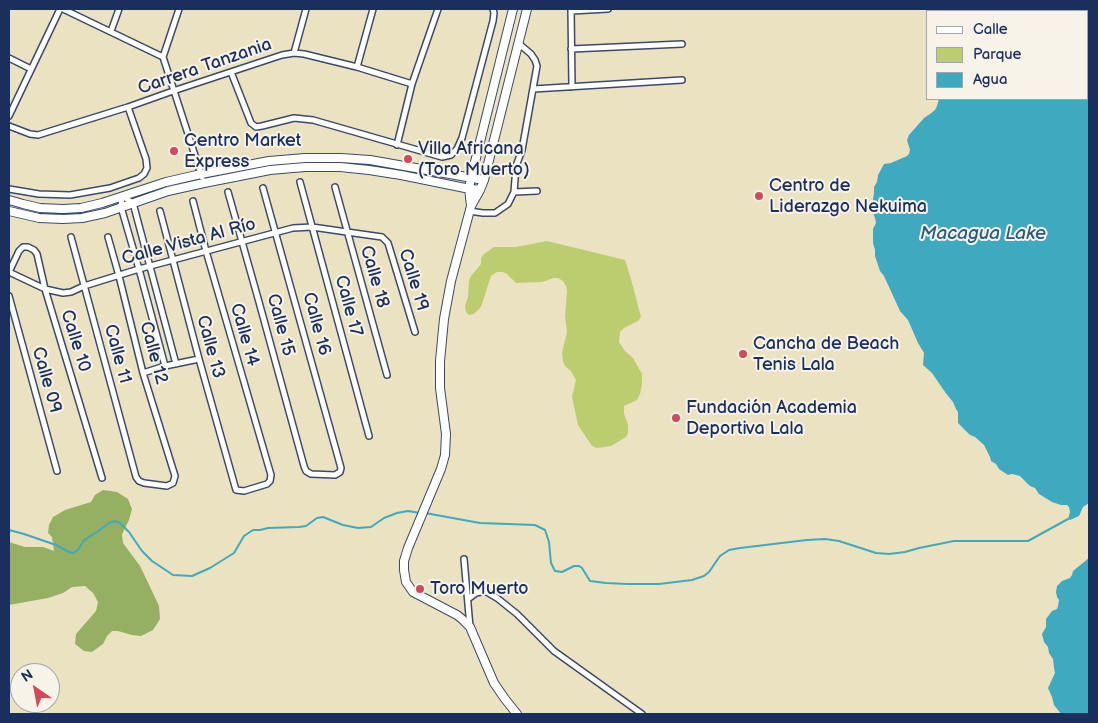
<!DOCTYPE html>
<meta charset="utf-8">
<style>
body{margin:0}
#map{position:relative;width:1098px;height:723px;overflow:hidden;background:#ebe2c1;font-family:"Balsamiq Sans",sans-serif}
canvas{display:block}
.frame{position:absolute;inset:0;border:10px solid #1b2f5e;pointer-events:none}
.legend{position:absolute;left:926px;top:10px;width:162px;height:90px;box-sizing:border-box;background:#f7f3e8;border:1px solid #9fa5b1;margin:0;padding:6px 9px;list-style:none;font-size:15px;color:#1b2f5e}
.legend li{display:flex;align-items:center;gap:10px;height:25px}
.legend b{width:25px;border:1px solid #9fa5b1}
.north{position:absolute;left:10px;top:663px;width:50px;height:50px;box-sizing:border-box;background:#f7f3e8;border:1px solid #9fa5b1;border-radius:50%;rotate:327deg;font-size:14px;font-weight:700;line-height:20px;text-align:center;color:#1b2f5e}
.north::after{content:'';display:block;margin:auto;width:18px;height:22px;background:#d1495b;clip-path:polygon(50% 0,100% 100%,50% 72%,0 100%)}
</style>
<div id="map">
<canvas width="1098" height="723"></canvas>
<div class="frame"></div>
<ul class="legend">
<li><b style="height:6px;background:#fff"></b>Calle</li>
<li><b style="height:14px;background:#bccd70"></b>Parque</li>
<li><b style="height:14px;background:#3faabf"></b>Agua</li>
</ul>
<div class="north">N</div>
</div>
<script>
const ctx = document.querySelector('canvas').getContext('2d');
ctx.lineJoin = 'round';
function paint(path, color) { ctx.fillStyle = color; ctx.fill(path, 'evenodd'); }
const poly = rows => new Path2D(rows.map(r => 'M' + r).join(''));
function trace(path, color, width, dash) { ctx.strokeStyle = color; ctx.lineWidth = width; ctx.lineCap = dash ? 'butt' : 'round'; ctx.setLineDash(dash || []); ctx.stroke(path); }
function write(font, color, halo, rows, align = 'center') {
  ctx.font = font + ' "Balsamiq Sans",sans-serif'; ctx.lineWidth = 4; ctx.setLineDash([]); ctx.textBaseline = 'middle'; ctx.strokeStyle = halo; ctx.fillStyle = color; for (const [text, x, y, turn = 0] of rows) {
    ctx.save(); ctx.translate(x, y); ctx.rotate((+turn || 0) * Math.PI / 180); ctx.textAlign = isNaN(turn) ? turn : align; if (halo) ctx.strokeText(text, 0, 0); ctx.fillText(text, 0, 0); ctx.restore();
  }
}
paint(poly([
 [547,241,625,260,631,279,641,317,638,321,624,328,620,332,619,342,625,351,633,358,642,374,642,384,640,394,637,400,624,406,624,414,628,424,628,433,626,437,611,446,597,448,592,446,578,425,572,397,576,380,571,371,565,366,563,361,562,353,567,332,565,316,567,291,566,286,563,281,558,278,554,278,542,282,516,283,507,274,503,272,497,272,491,276,481,307,474,314,469,315,466,312,465,306,468,297,469,281,471,276,481,264,481,258,484,254,494,247,516,247]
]), '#bccd70');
paint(poly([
 [103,490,117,492,128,499,132,509,129,520,122,534,123,543,140,566,152,591,159,606,160,619,153,630,141,636,132,635,118,631,112,631,107,636,103,644,92,652,84,651,75,644,76,634,96,611,98,602,93,593,85,586,72,587,63,593,48,598,9,605,9,542,25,547,43,547,54,551,52,537,48,533,49,525,53,517,65,510,91,502,95,495]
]), '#95b062');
paint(poly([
 [954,9,1089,9,1089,503,1083,507,1079,516,1070,520,1068,519,1070,512,1069,507,1067,505,1061,505,1052,502,1039,494,1035,488,1030,486,1020,476,1012,474,1008,475,999,469,996,464,991,461,990,457,984,445,975,437,970,435,958,423,958,412,956,409,953,402,945,392,932,373,923,365,924,353,918,343,908,320,900,311,884,276,880,271,875,256,875,250,873,243,873,229,876,223,875,218,872,211,872,206,874,193,874,187,877,182,878,175,884,164,891,163,907,156,909,154,910,150,907,140,909,135,924,118,930,114,935,110,937,106,939,99,1087,99,1087,11,954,11],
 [1089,558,1089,714,1061,714,1054,705,1052,697,1048,688,1055,673,1054,668,1053,659,1049,653,1048,647,1044,642,1042,634,1046,627,1046,619,1052,611,1057,609,1058,606,1059,600,1057,597,1056,592,1057,586,1062,581,1070,578,1072,575,1073,571]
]), '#3faabf');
trace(poly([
 [425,513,480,523,535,525,545,530,549,542,551,563,555,571,562,572,574,566,579,566,582,568,590,581,606,583,627,584,659,584,692,580,704,576,709,572,720,556,729,550,740,548,807,540,825,539,839,541,876,553,889,554,905,552,919,548,954,541,1028,541,1068,519],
 [9,530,24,534,56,545,69,552,73,553,78,550,84,540,97,532,109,523,115,521,120,523,129,532,142,551,152,561,173,575,192,576,210,568,234,553,244,536,253,530,260,530,268,528,299,527,306,526,317,518,323,517,343,525,358,528,371,527,384,518,397,513,408,511,420,513]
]), '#3faabf', 2);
const street = poly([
 [63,9,163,57],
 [179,9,163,57,202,177],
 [571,9,572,87],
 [571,11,608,9],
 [111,31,119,9],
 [571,49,682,44],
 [294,53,306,9],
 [9,58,31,69],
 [357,67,373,9],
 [231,72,251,123,256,127,262,126,294,118,313,120,442,157,451,155,457,149,462,138,493,21,494,13,493,9],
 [533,89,682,80],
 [9,116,60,9],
 [9,126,30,134,38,135,128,107,173,91,282,55,294,53,304,54,357,67,412,84],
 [397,145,412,84,438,9],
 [300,182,369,436],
 [335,187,387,375],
 [9,189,39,194,70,195,110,188,139,178,144,174,147,168,146,159,128,107],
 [228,192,259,302,304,466,306,471,311,474,335,475,340,472,341,468,263,188],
 [514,192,516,166,522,150,537,66,535,60,531,54,518,43],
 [160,211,199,359,236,490,244,491,267,484,270,481,271,475,206,251,193,201],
 [469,211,483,213,495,213,508,204,514,192,537,191],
 [71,237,136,477,139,481,144,483,167,486,173,483,175,476,143,373,119,276,108,237],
 [9,296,57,471],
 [165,366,139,269,121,207,122,196,133,203,137,218,176,364],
 [143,373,165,366,199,359],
 [102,478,45,289,37,254,34,250,28,247,23,247,19,251,9,272,45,289,63,293,71,292,84,286,139,269,293,228,312,227,382,237,388,243,415,332],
 [464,559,470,627],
 [468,599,476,593,481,592,487,592,497,598,517,614,554,651,642,714]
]);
const secondary = poly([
 [9,200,23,204,40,208,63,209,81,208,102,203,166,182,201,174,269,161,305,158,341,158,370,160,484,180],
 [471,206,469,188,471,178,513,9],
 [9,211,39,218,63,219,82,218,105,213,168,191,204,183,270,170,305,167,340,167,369,170,401,175,465,188,480,190],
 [517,714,505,699,494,683,470,627,462,619,457,615,413,592,406,582,404,570,404,561,408,548,441,469,445,455,446,434,440,388,440,361,444,319,451,281,471,206,480,190,484,180,527,9]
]);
trace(street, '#3a4a6d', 8);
trace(secondary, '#3a4a6d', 10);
trace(street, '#fff', 5);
trace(secondary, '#fff', 8);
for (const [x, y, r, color] of [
 [174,151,5,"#d1495b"],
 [408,159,5,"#d1495b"],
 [759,196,5,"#d1495b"],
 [743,354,5,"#d1495b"],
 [676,418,5,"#d1495b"],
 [420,589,5,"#d1495b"]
]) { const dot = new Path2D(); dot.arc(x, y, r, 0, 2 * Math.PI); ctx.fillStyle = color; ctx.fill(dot); trace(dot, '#f7f3e8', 2); }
write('18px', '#1b2f5e', '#f7f3e8', [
 ["Carrera Tanzania",205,67,-19],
 ["Calle Vista Al Río",189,242,-15],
 ["Calle 18",374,277,74],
 ["Calle 19",413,280,73],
 ["Calle 17",348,306,75],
 ["Calle 16",316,324,75],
 ["Calle 15",280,325,75],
 ["Calle 14",244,335,74],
 ["Calle 10",75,341,73],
 ["Calle 13",210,347,75],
 ["Calle 12",153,353,75],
 ["Calle 11",117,354,75],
 ["Calle 09",46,380,74]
]);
write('18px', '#1b2f5e', '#f7f3e8', [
 ["Centro Market",184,141],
 ["Express",184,162],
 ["Villa Africana",418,149],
 ["(Toro Muerto)",418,170],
 ["Centro de",769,186],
 ["Liderazgo Nekuima",769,207],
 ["Cancha de Beach",753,344],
 ["Tenis Lala",753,365],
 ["Fundación Academia",686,408],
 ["Deportiva Lala",686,429],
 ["Toro Muerto",430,589]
], 'left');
write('italic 19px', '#285a80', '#f7f3e8', [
 ["Macagua Lake",983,234]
]);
</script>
